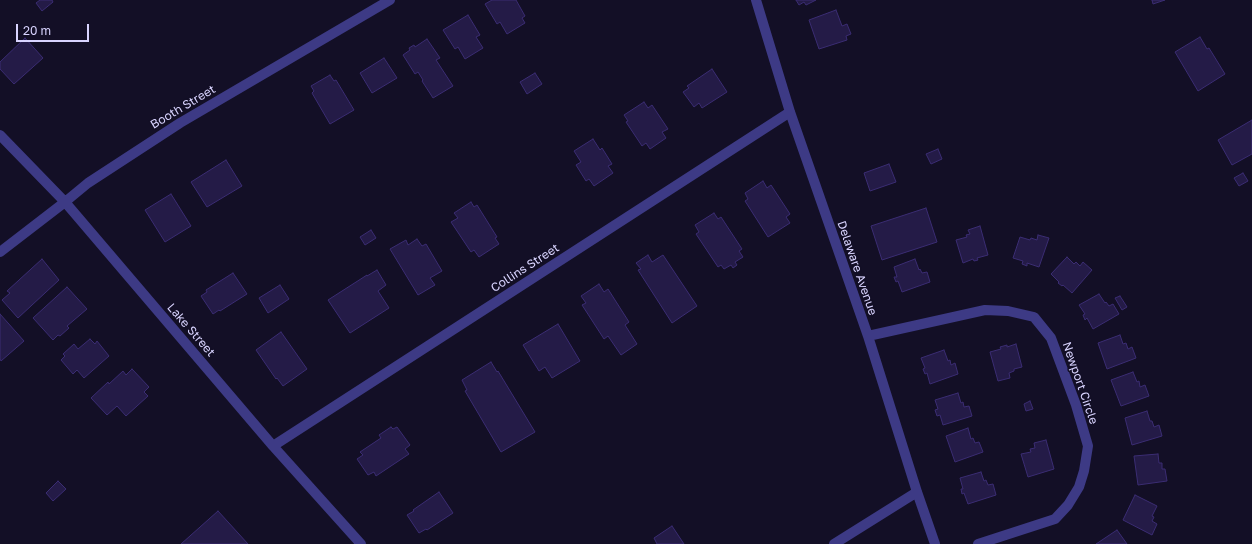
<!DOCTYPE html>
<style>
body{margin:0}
#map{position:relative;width:1252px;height:544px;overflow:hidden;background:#130f26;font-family:"Golos Text",sans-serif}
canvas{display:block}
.scale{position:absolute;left:16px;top:24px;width:73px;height:18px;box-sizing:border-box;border:2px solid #d9d4ff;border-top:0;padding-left:5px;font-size:12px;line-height:14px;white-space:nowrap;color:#d9d4ff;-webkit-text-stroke:3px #130f26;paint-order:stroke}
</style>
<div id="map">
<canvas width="1252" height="544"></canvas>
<div class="scale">20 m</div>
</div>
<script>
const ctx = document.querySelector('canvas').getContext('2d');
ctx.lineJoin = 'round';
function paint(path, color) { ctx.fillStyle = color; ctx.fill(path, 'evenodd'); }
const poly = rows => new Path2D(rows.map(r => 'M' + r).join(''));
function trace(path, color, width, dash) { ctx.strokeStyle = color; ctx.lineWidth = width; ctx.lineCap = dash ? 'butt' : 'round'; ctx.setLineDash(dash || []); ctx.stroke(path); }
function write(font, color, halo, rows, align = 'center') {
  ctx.font = font + ' "Golos Text",sans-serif'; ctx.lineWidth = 3; ctx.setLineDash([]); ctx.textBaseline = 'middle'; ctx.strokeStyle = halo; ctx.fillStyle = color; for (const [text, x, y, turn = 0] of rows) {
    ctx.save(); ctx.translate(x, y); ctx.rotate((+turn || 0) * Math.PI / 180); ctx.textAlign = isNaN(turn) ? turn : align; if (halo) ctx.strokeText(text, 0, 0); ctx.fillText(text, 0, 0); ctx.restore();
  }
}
const building = poly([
 [40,0,52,0,53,2,42,11,36,3,40,0],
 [492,0,516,0,525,16,522,18,525,23,507,34,500,22,497,24,485,4,492,0],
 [796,0,816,0,806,5,804,2,799,5,796,0],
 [1152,0,1165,0,1153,4,1152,0],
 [836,10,842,26,847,24,851,34,846,36,847,40,819,49,809,20,836,10],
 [468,15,480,35,476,37,483,48,465,59,458,47,455,49,443,30,468,15],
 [1200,37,1207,49,1209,48,1225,74,1198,91,1175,52,1200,37],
 [25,38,43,58,14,84,0,69,0,62,25,38],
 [427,39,440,58,436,60,453,86,433,98,422,81,423,80,418,72,415,74,403,55,410,50,409,48,414,45,415,47,427,39],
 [384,58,397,78,372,93,360,73,384,58],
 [712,69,727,92,702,108,699,103,694,107,683,92,689,88,687,86,712,69],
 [535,73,542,84,527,94,520,82,535,73],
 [330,75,334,81,336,80,354,110,330,124,312,93,314,91,311,86,330,75],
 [644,102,648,108,652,105,668,129,662,132,666,138,650,149,646,143,642,146,626,122,628,121,624,115,644,102],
 [1252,120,1252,154,1232,165,1218,140,1252,120],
 [593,139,600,150,602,148,612,164,608,166,613,173,594,186,589,179,586,181,576,165,581,162,574,151,593,139],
 [938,149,942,159,931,164,926,154,938,149],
 [226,160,242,186,207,207,191,182,226,160],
 [889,164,896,182,870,191,864,173,889,164],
 [1243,173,1248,181,1239,186,1234,178,1243,173],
 [763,181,767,188,771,185,790,214,786,217,790,223,768,237,745,201,748,199,745,193,763,181],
 [171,194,191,226,165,242,145,210,171,194],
 [471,202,474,207,477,205,497,237,495,238,499,244,479,257,474,250,471,252,451,222,458,218,454,213,471,202],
 [926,208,937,242,882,260,871,226,926,208],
 [714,213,718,219,721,217,742,249,739,251,743,257,735,262,737,265,733,268,731,265,724,269,721,265,718,267,696,234,699,232,695,225,714,213],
 [980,226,988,255,977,258,978,260,974,261,973,259,963,263,956,240,967,237,966,235,970,234,968,230,980,226],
 [371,230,376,238,365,245,360,237,371,230],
 [1038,235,1049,238,1039,267,1027,263,1027,266,1022,264,1023,261,1013,258,1020,237,1030,240,1031,238,1037,240,1038,235],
 [417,239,422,246,426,244,442,271,430,278,435,285,418,295,390,249,406,240,408,245,417,239],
 [648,255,652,262,663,255,697,306,672,323,638,270,641,269,636,263,648,255],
 [1067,257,1074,264,1076,262,1080,266,1083,262,1092,270,1072,293,1063,285,1062,286,1058,283,1059,282,1051,274,1067,257],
 [42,259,59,280,18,318,2,300,10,293,7,291,42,259],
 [915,259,919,270,920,269,922,273,927,272,930,282,902,292,898,281,896,282,894,277,897,277,894,267,915,259],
 [377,270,386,285,378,291,389,308,350,333,328,300,367,275,367,276,377,270],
 [233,273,247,294,220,311,219,310,213,314,201,296,207,292,206,290,233,273],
 [599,284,604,292,608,289,629,322,625,325,637,344,621,355,608,336,604,339,582,305,586,303,581,296,599,284],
 [280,285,289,299,268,313,259,298,280,285],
 [67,287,87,309,67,326,69,328,60,336,58,335,53,340,33,318,67,287],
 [1099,294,1105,303,1106,302,1109,306,1113,304,1119,314,1093,329,1087,318,1085,320,1083,315,1085,314,1079,305,1099,294],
 [1120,296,1127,307,1122,310,1115,298,1120,296],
 [0,314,24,341,1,361,0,359,0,314],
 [558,324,580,361,552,378,545,367,539,371,523,345,558,324],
 [281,332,307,369,283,386,277,378,276,379,256,350,281,332],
 [1120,335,1123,344,1126,343,1128,349,1132,347,1136,358,1107,369,1098,343,1120,335],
 [90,339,95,344,97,341,109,356,84,378,77,370,73,374,61,360,65,356,63,354,74,344,78,349,90,339],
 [1016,344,1022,367,1014,369,1014,371,1009,373,1010,378,998,381,990,352,1001,349,1000,347,1007,345,1007,347,1016,344],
 [944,350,948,361,950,360,951,365,955,363,958,374,930,384,927,373,925,374,923,369,925,368,921,358,944,350],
 [491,362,497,372,498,371,535,432,501,452,465,391,467,390,462,380,491,362],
 [132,369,149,387,144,392,148,396,126,416,117,406,107,415,91,398,108,382,109,384,123,371,126,375,132,369],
 [1133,372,1137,382,1139,381,1140,387,1145,385,1149,396,1121,406,1111,380,1133,372],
 [958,393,961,403,963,402,964,407,969,406,972,416,943,425,940,415,937,416,935,410,938,409,935,400,958,393],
 [1030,401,1033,409,1026,411,1024,404,1030,401],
 [1147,411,1150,421,1152,421,1154,427,1159,425,1162,436,1132,445,1125,418,1147,411],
 [391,427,393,429,397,427,410,445,405,449,409,454,376,476,374,472,368,475,357,459,363,455,360,452,381,438,379,435,391,427],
 [968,428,971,439,973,438,975,443,979,442,983,452,955,462,946,436,968,428],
 [1046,440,1054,469,1028,477,1021,454,1031,452,1030,449,1035,448,1034,443,1046,440],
 [1158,454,1159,463,1162,463,1162,469,1165,469,1167,481,1138,485,1134,456,1158,454],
 [981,472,984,481,986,480,988,485,993,484,996,495,968,504,964,493,962,494,961,489,963,489,960,478,981,472],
 [58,481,66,489,53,501,46,493,58,481],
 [439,492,453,513,427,530,426,529,419,533,407,515,414,511,413,510,439,492],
 [1135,495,1157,506,1152,516,1154,517,1152,521,1157,524,1152,535,1123,520,1135,495],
 [218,511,248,544,181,544,218,511],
 [672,526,684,544,657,544,654,538,672,526],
 [1117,530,1127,544,1096,544,1117,530]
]);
paint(building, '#241b47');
trace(building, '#3b2d73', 1);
trace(poly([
 [756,0,790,112,868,336,917,492,935,544],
 [0,135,65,202,273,446,361,544],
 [0,252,65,202,88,183,180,123,390,0],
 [868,336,985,310,1008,311,1034,317,1051,338,1076,405,1088,446,1084,471,1079,487,1068,505,1055,519,978,544],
 [273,446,790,112],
 [834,544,917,492]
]), '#3d3a85', 10);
write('12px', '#d9d4ff', '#130f26', [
 ["Booth Street",183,107,-31],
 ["Collins Street",525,268,-33],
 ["Delaware Avenue",857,268,71],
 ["Lake Street",191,330,49],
 ["Newport Circle",1080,383,71]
]);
</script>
